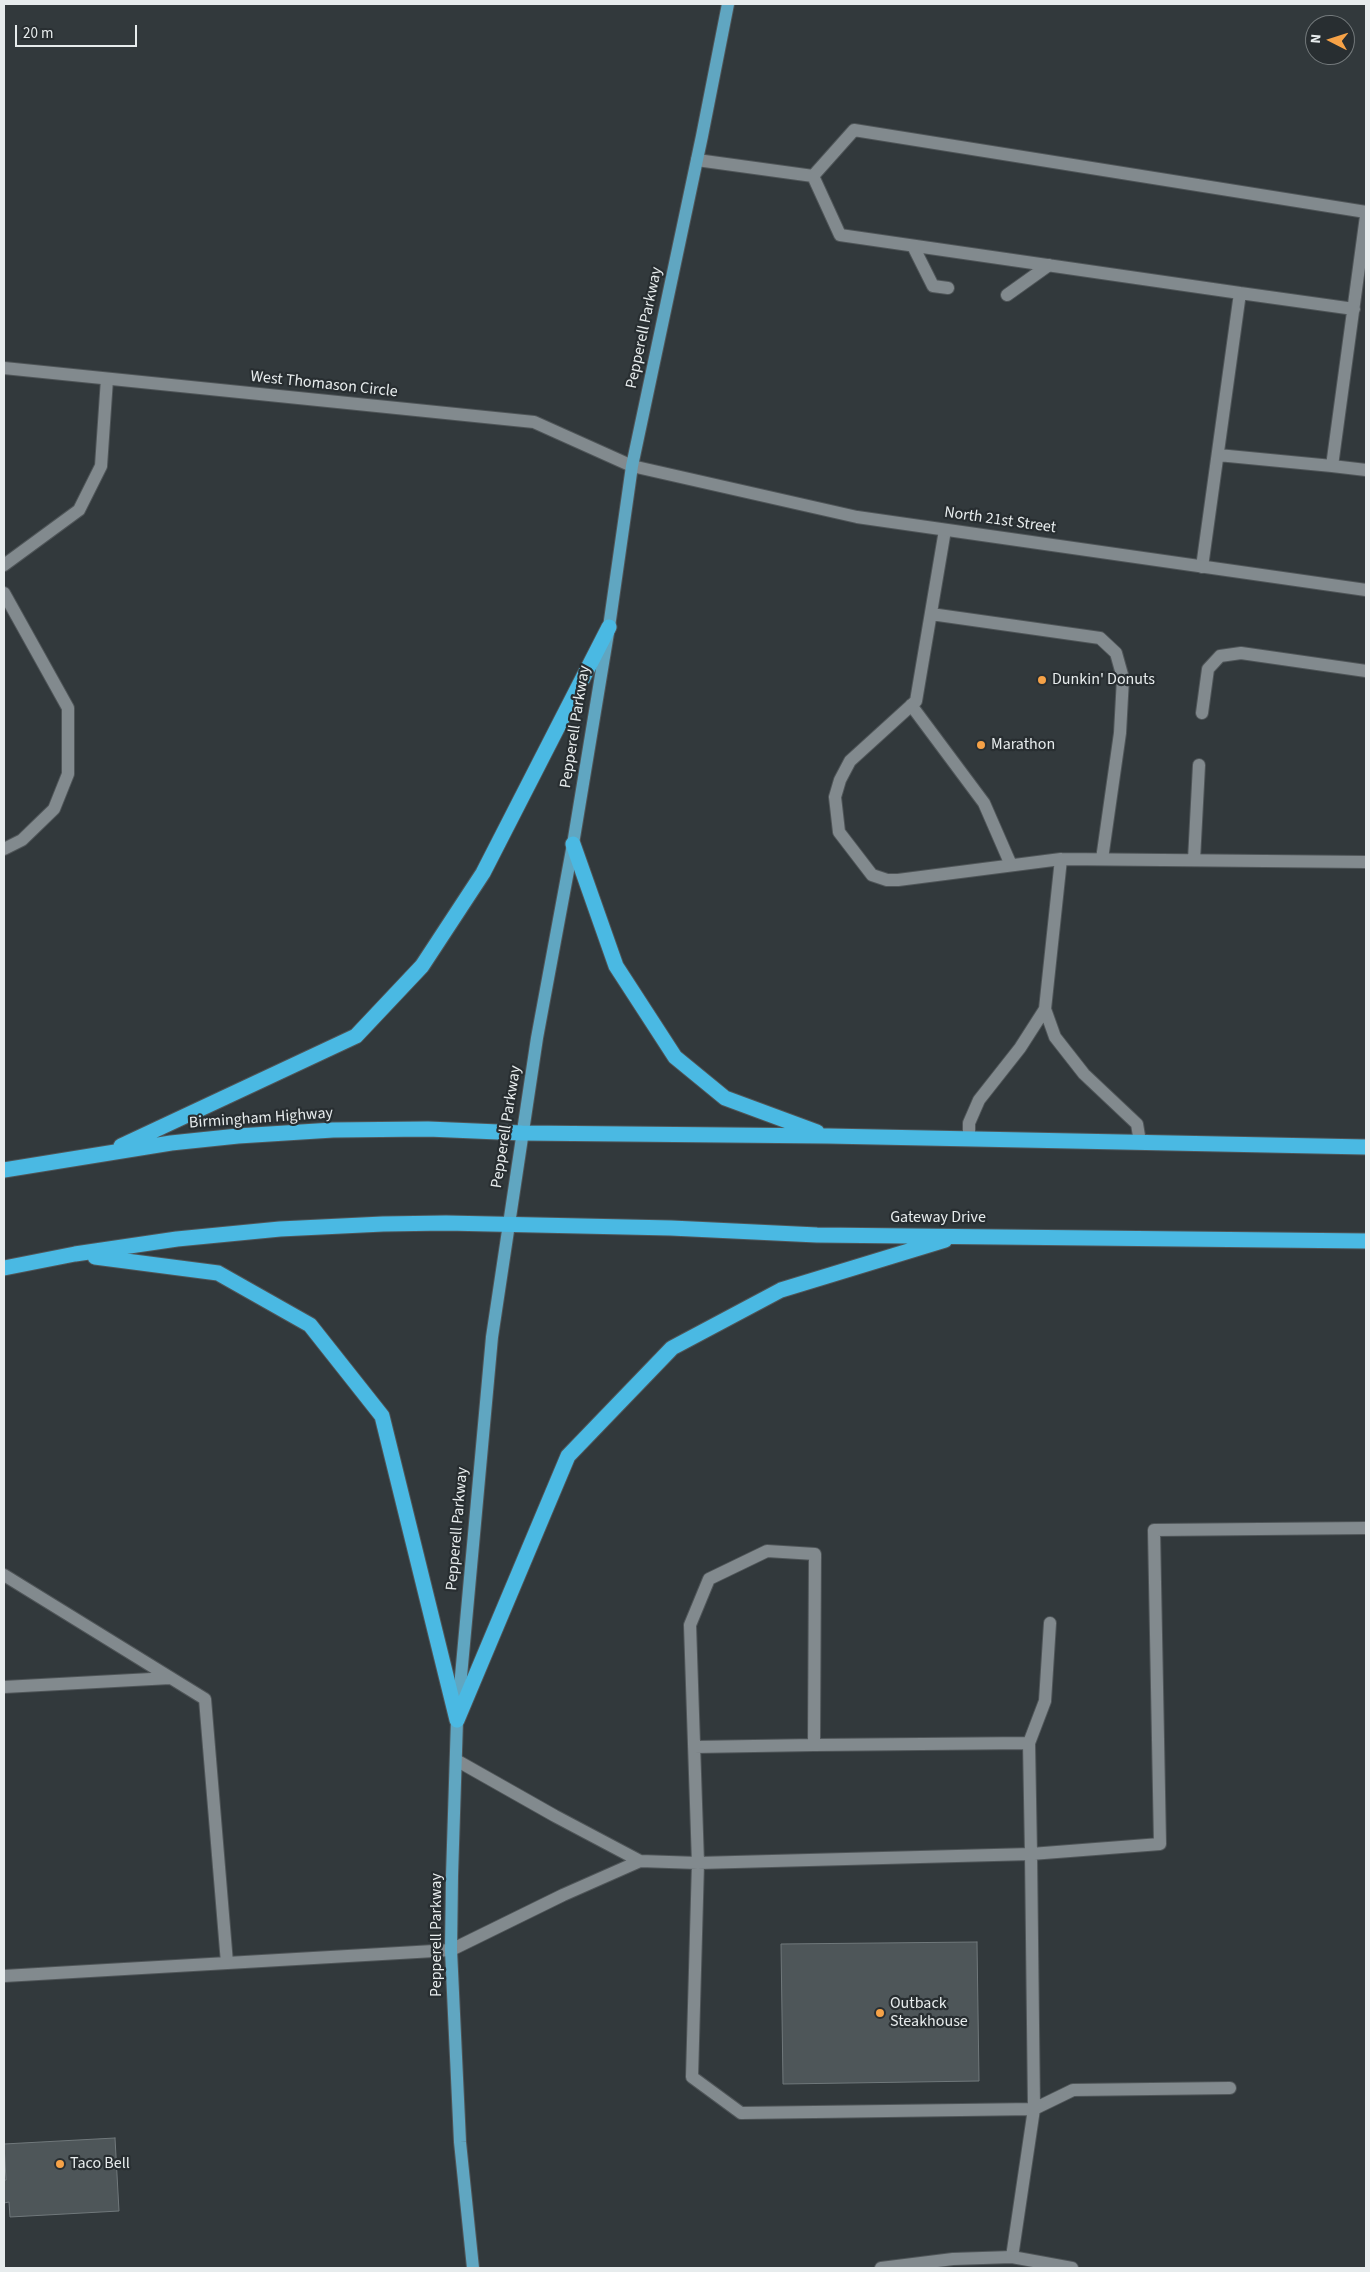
<!DOCTYPE html>
<style>
body{margin:0}
#map{position:relative;width:1370px;height:2272px;overflow:hidden;background:#32393c;font-family:"Source Sans 3",sans-serif}
canvas{display:block}
.frame{position:absolute;inset:0;border:5px solid #e7eced;pointer-events:none}
.north{position:absolute;left:1305px;top:15px;width:50px;height:50px;box-sizing:border-box;background:#282e31;border:1px solid #747a7c;border-radius:50%;rotate:275deg;font-size:14px;font-weight:700;line-height:20px;text-align:center;color:#e7eced}
.north::after{content:'';display:block;margin:auto;width:18px;height:22px;background:#f6a247;clip-path:polygon(50% 0,100% 100%,50% 72%,0 100%)}
.scale{position:absolute;left:15px;top:25px;width:122px;height:22px;box-sizing:border-box;border:2px solid #e7eced;border-top:0;padding-left:6px;font-size:15px;line-height:18px;white-space:nowrap;color:#e7eced;-webkit-text-stroke:4px #282e31;paint-order:stroke}
</style>
<div id="map">
<canvas width="1370" height="2272"></canvas>
<div class="frame"></div>
<div class="north">N</div>
<div class="scale">20 m</div>
</div>
<script>
const ctx = document.querySelector('canvas').getContext('2d');
ctx.lineJoin = 'round';
function paint(path, color) { ctx.fillStyle = color; ctx.fill(path, 'evenodd'); }
const poly = rows => new Path2D(rows.map(r => 'M' + r).join(''));
function trace(path, color, width, dash) { ctx.strokeStyle = color; ctx.lineWidth = width; ctx.lineCap = dash ? 'butt' : 'round'; ctx.setLineDash(dash || []); ctx.stroke(path); }
function write(font, color, halo, rows, align = 'center') {
  ctx.font = font + ' "Source Sans 3",sans-serif'; ctx.lineWidth = 4.5; ctx.setLineDash([]); ctx.textBaseline = 'middle'; ctx.strokeStyle = halo; ctx.fillStyle = color; for (const [text, x, y, turn = 0] of rows) {
    ctx.save(); ctx.translate(x, y); ctx.rotate((+turn || 0) * Math.PI / 180); ctx.textAlign = isNaN(turn) ? turn : align; if (halo) ctx.strokeText(text, 0, 0); ctx.fillText(text, 0, 0); ctx.restore();
  }
}
const building = poly([
 [977,1942,979,2081,783,2084,781,1944,977,1942],
 [115,2138,119,2211,10,2217,9,2202,4,2203,4,2180,6,2180,4,2144,115,2138]
]);
paint(building, '#4e5659');
trace(building, '#70787b', 1);
const lane = poly([
 [697,160,813,176,840,235,1240,293,1202,567],
 [813,176,854,130,1366,212],
 [913,246,933,286,948,288],
 [1240,293,1354,309],
 [1007,295,1049,265],
 [1218,455,1332,466,1366,216],
 [1332,466,1366,470],
 [945,530,916,701,850,761,840,780,835,797,839,832,872,875,887,880,898,880,1061,859,1366,862],
 [4,565,79,510,101,466,107,379],
 [4,593,68,708,68,774,54,809,22,840,4,849],
 [931,614,1100,638,1116,653,1123,678,1120,733,1102,859],
 [911,705,984,803,1011,865],
 [1202,713,1208,669,1220,656,1241,653,1366,671],
 [1061,859,1045,1009,1055,1037,1084,1074,1137,1124,1140,1142],
 [1194,860,1199,765],
 [969,1139,969,1123,979,1100,1020,1048,1045,1009],
 [4,1575,205,1699,227,1963],
 [1050,1623,1045,1701,1029,1743,814,1745,815,1554,767,1551,709,1579,690,1625,698,1863,692,2077,741,2113,1034,2109,1073,2090,1230,2088],
 [4,1687,170,1678],
 [1029,1743,1031,1854,1160,1844,1154,1530,1366,1528],
 [694,1747,814,1745],
 [456,1760,555,1816,640,1861,698,1863,1031,1854,1034,2109,1012,2257],
 [4,1976,451,1950,563,1895,640,1861]
]);
const street = poly([
 [4,368,534,422,632,466,857,517,1366,590],
 [881,2268,953,2259,1012,2257,1072,2268]
]);
const primary = poly([
 [473,2268,460,2142,451,1950,452,1876,457,1720,492,1337,537,1038,573,844,609,627,632,466,702,136,728,4]
]);
const highway = poly([
 [573,844,616,966,675,1057,725,1098,817,1132],
 [121,1146,356,1036,422,966,483,873,609,627],
 [4,1170,171,1143,238,1136,333,1130,428,1129,522,1133,828,1136,1366,1147],
 [95,1257,218,1273,310,1325,382,1416,457,1720],
 [4,1268,75,1254,177,1239,280,1229,383,1224,446,1223,671,1228,817,1235,1366,1241],
 [457,1720,568,1456,672,1348,781,1290,945,1240]
]);
trace(lane, '#4f5558', 14);
trace(street, '#4f5558', 14);
trace(primary, '#4f5558', 14);
trace(highway, '#4f5558', 17);
trace(lane, '#828a8e', 12);
trace(street, '#828a8e', 12);
trace(primary, '#60a6c1', 12);
trace(highway, '#4ab9e3', 15);
for (const [x, y, r, color] of [
 [1042,680,5,"#f6a247"],
 [981,745,5,"#f6a247"],
 [880,2013,5,"#f6a247"],
 [60,2164,5,"#f6a247"]
]) { const dot = new Path2D(); dot.arc(x, y, r, 0, 2 * Math.PI); ctx.fillStyle = color; ctx.fill(dot); trace(dot, '#282e31', 2); }
write('16px', '#e7eced', '#282e31', [
 ["Pepperell Parkway",645,328,-78],
 ["West Thomason Circle",324,385,6],
 ["North 21st Street",1000,521,8],
 ["Pepperell Parkway",576,727,-81],
 ["Birmingham Highway",261,1119,-4],
 ["Pepperell Parkway",507,1127,-81],
 ["Gateway Drive",938,1218],
 ["Pepperell Parkway",458,1529,-85],
 ["Pepperell Parkway",437,1935,-90]
]);
write('16px', '#e7eced', '#282e31', [
 ["Dunkin' Donuts",1052,680],
 ["Marathon",991,745],
 ["Outback",890,2004],
 ["Steakhouse",890,2022],
 ["Taco Bell",70,2164]
], 'left');
</script>
